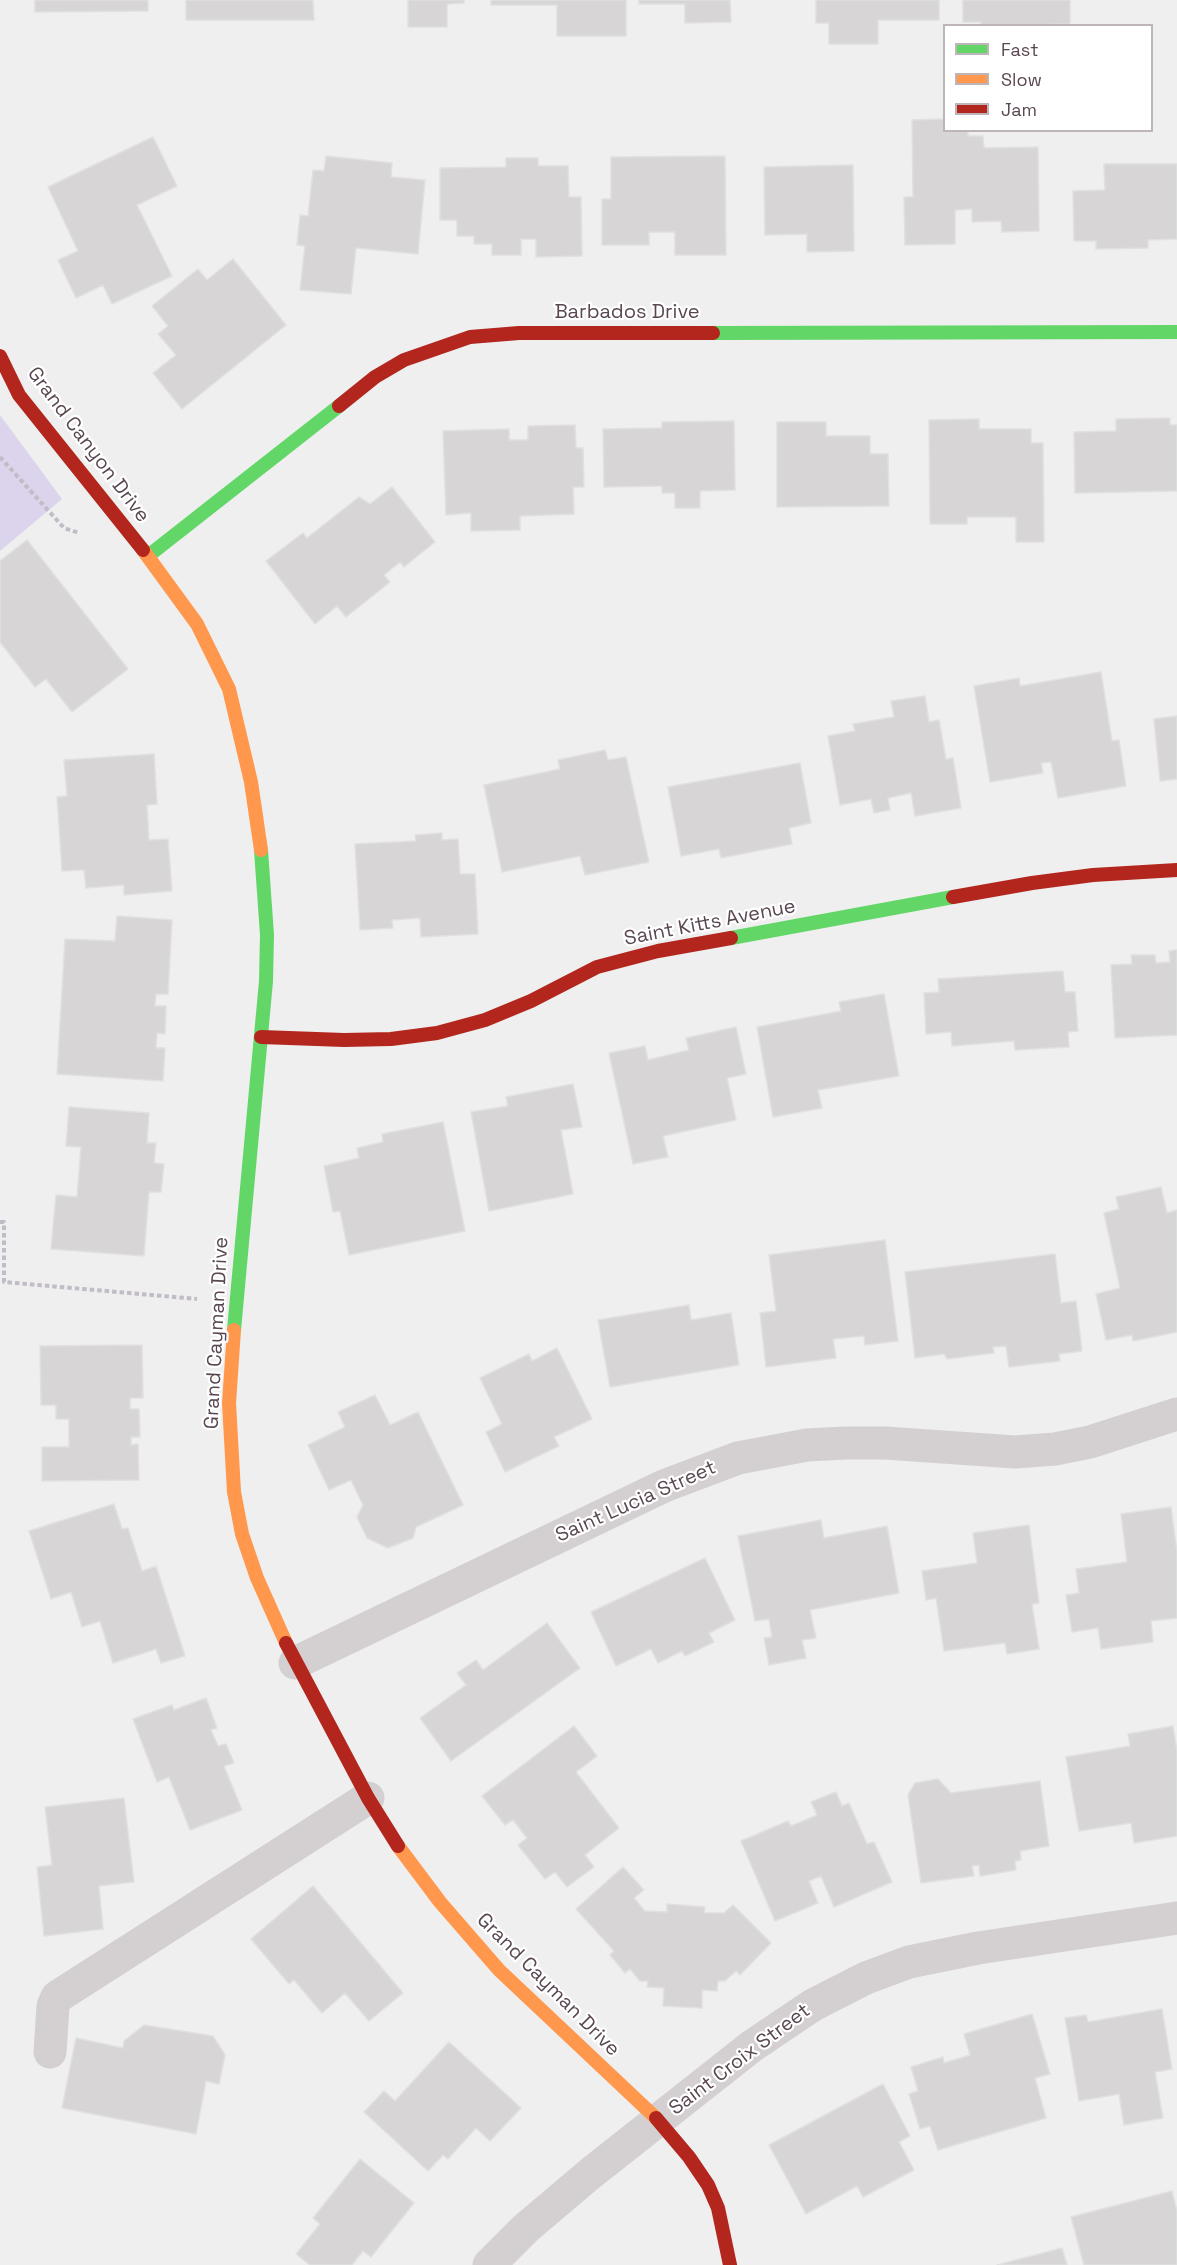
<!DOCTYPE html>
<style>
body{margin:0}
#map{position:relative;width:1177px;height:2265px;overflow:hidden;background:#eeefee;font-family:"Space Grotesk",sans-serif}
canvas{display:block}
.legend{position:absolute;left:943px;top:24px;width:210px;height:108px;box-sizing:border-box;background:#fff;border:2px solid #bdb5ba;margin:0;padding:8px 10px;list-style:none;font-size:18px;color:#594752}
.legend li{display:flex;align-items:center;gap:12px;height:30px}
.legend b{width:30px;border:2px solid #bdb5ba}
</style>
<div id="map">
<canvas width="1177" height="2265"></canvas>
<ul class="legend">
<li><b style="height:8px;background:#63d668"></b>Fast</li>
<li><b style="height:8px;background:#ff974d"></b>Slow</li>
<li><b style="height:8px;background:#b3261e"></b>Jam</li>
</ul>
</div>
<script>
const ctx = document.querySelector('canvas').getContext('2d');
ctx.lineJoin = 'round';
function paint(path, color) { ctx.fillStyle = color; ctx.fill(path, 'evenodd'); }
const poly = rows => new Path2D(rows.map(r => 'M' + r).join(''));
function trace(path, color, width, dash) { ctx.strokeStyle = color; ctx.lineWidth = width; ctx.lineCap = dash ? 'butt' : 'round'; ctx.setLineDash(dash || []); ctx.stroke(path); }
function write(font, color, halo, rows, align = 'center') {
  ctx.font = font + ' "Space Grotesk",sans-serif'; ctx.lineWidth = 4.5; ctx.setLineDash([]); ctx.textBaseline = 'middle'; ctx.strokeStyle = halo; ctx.fillStyle = color; for (const [text, x, y, turn = 0] of rows) {
    ctx.save(); ctx.translate(x, y); ctx.rotate((+turn || 0) * Math.PI / 180); ctx.textAlign = isNaN(turn) ? turn : align; if (halo) ctx.strokeText(text, 0, 0); ctx.fillText(text, 0, 0); ctx.restore();
  }
}
paint(poly([
 [0,415,62,499,0,551]
]), '#dbd4ec');
const building = poly([
 [35,0,148,0,148,11,35,12,35,0],
 [186,0,313,0,314,20,186,20,186,0],
 [408,0,464,0,464,3,447,4,447,27,408,27,408,0],
 [491,0,626,0,626,36,557,36,557,5,491,5,491,0],
 [639,0,730,0,731,22,685,23,685,4,639,4,639,0],
 [816,0,939,0,939,20,878,20,878,44,829,44,829,23,816,23,816,0],
 [963,0,1070,0,1070,24,981,26,981,22,963,22,963,0],
 [944,119,944,130,968,130,968,136,983,136,984,148,1038,147,1039,231,1002,232,1001,221,972,222,972,209,955,210,955,244,905,245,904,197,913,197,912,120,944,119],
 [153,137,177,186,137,205,172,276,112,304,103,285,76,298,58,260,78,251,48,187,153,137],
 [326,156,392,163,391,177,425,180,418,254,356,248,351,294,300,290,305,246,297,245,300,215,308,216,313,170,324,171,326,156],
 [725,156,726,255,675,255,675,232,649,232,649,245,602,245,602,199,611,199,611,157,725,156],
 [506,158,538,158,538,166,568,166,569,197,581,197,582,256,536,257,536,239,521,239,521,255,492,255,492,244,474,244,474,236,457,236,457,220,440,220,440,168,506,167,506,158],
 [1104,164,1177,164,1177,239,1148,240,1148,248,1096,249,1096,241,1074,241,1073,191,1105,190,1104,164],
 [853,165,854,251,807,252,807,234,765,235,764,167,853,165],
 [233,259,286,325,182,409,153,373,176,355,158,334,168,326,152,306,198,269,207,280,233,259],
 [1170,418,1170,425,1177,425,1177,491,1075,493,1074,432,1116,431,1116,419,1170,418],
 [979,419,979,429,1031,429,1031,443,1043,443,1044,542,1016,542,1016,517,967,517,967,524,930,524,929,420,979,419],
 [734,421,735,490,700,491,700,508,675,508,675,493,662,493,662,486,604,487,603,429,662,428,662,422,734,421],
 [777,422,826,422,826,436,870,436,870,454,888,454,889,506,777,507,777,422],
 [575,425,576,448,583,448,584,487,573,487,574,514,520,516,520,530,471,531,471,513,446,515,443,431,509,429,509,440,528,440,528,426,575,425],
 [392,487,435,542,404,567,400,562,384,575,390,582,346,617,337,606,315,624,266,561,303,533,307,538,359,497,370,504,392,487],
 [27,540,128,669,72,712,46,679,35,687,0,642,0,561,27,540],
 [1101,672,1112,741,1119,740,1126,786,1058,798,1051,762,1041,763,1043,773,990,782,974,686,1019,678,1020,686,1101,672],
 [925,696,929,722,939,720,946,759,953,758,961,808,915,816,911,793,888,798,890,810,874,813,871,799,840,805,828,736,855,731,853,724,894,717,891,701,925,696],
 [1177,716,1177,779,1160,781,1154,719,1177,716],
 [605,750,608,760,626,757,649,862,585,875,580,856,502,872,484,785,560,769,558,760,605,750],
 [154,754,157,804,147,805,149,840,168,839,172,891,124,895,124,885,86,888,84,870,62,871,57,797,67,796,64,760,154,754],
 [800,763,811,823,789,828,792,844,721,858,719,849,681,856,668,787,800,763],
 [442,833,442,840,458,839,460,874,475,874,478,934,421,937,420,918,392,920,393,928,360,930,355,844,416,841,415,835,442,833],
 [117,916,172,920,168,994,156,994,155,1006,166,1006,165,1034,157,1033,156,1048,165,1048,163,1081,57,1074,65,939,115,941,117,916],
 [1177,950,1177,1035,1115,1038,1111,965,1132,964,1131,955,1155,955,1156,963,1170,962,1169,951,1177,950],
 [1063,971,1065,992,1075,992,1078,1031,1068,1032,1069,1047,1015,1050,1014,1041,952,1046,951,1032,926,1034,924,993,939,992,938,979,1063,971],
 [884,994,899,1076,818,1090,822,1108,773,1117,757,1027,841,1011,839,1002,884,994],
 [736,1027,746,1074,727,1078,736,1120,663,1136,668,1157,633,1164,609,1053,645,1046,648,1060,689,1050,686,1038,736,1027],
 [573,1084,582,1127,561,1130,573,1194,489,1211,471,1112,508,1106,506,1097,573,1084],
 [69,1107,149,1113,147,1143,156,1143,154,1163,164,1164,161,1192,149,1192,144,1256,51,1249,56,1195,77,1197,81,1147,66,1146,69,1107],
 [443,1122,465,1231,349,1255,340,1211,333,1212,324,1166,359,1158,357,1148,383,1142,382,1134,443,1122],
 [1161,1187,1167,1213,1177,1210,1177,1332,1133,1341,1132,1335,1106,1340,1096,1294,1120,1288,1104,1213,1119,1209,1116,1197,1161,1187],
 [885,1240,898,1341,865,1345,864,1336,833,1339,836,1358,766,1367,760,1313,776,1311,769,1255,885,1240],
 [1055,1254,1061,1303,1076,1301,1082,1351,1059,1354,1060,1361,1009,1367,1006,1346,993,1347,994,1353,947,1359,944,1354,915,1358,905,1272,1055,1254],
 [689,1305,691,1320,731,1313,739,1365,610,1387,598,1320,689,1305],
 [142,1345,143,1398,130,1398,130,1409,139,1409,140,1437,131,1437,131,1445,138,1444,139,1480,42,1481,42,1447,69,1447,69,1419,56,1419,56,1405,41,1405,40,1346,142,1345],
 [557,1348,592,1419,554,1437,559,1446,505,1472,486,1432,502,1424,480,1378,529,1354,532,1361,557,1348],
 [375,1395,390,1425,418,1412,463,1505,416,1527,413,1538,388,1548,367,1538,357,1517,363,1505,351,1480,329,1490,308,1445,345,1427,338,1412,375,1395],
 [114,1504,122,1529,128,1528,142,1571,156,1566,185,1656,161,1663,156,1649,113,1663,100,1621,82,1627,71,1592,51,1599,29,1531,114,1504],
 [1171,1507,1177,1552,1177,1618,1151,1621,1153,1642,1101,1649,1098,1628,1072,1632,1066,1595,1079,1593,1076,1569,1127,1562,1121,1514,1171,1507],
 [821,1520,824,1538,887,1526,899,1593,810,1610,816,1638,802,1640,806,1658,769,1665,764,1638,772,1637,769,1619,755,1621,738,1536,821,1520],
 [1029,1525,1039,1603,1032,1604,1039,1649,1007,1654,1005,1643,944,1651,936,1598,926,1600,922,1571,977,1563,973,1533,1029,1525],
 [705,1558,735,1620,709,1633,714,1642,685,1656,682,1651,658,1663,651,1649,616,1666,591,1612,705,1558],
 [547,1623,580,1668,451,1761,420,1718,466,1685,457,1673,476,1660,483,1670,547,1623],
 [206,1698,217,1728,211,1730,218,1746,226,1744,234,1763,224,1766,242,1810,190,1830,169,1777,157,1782,133,1719,172,1705,174,1710,206,1698],
 [574,1726,597,1756,576,1772,619,1828,585,1855,594,1867,567,1887,555,1872,545,1879,518,1845,527,1838,513,1820,505,1825,482,1796,574,1726],
 [1173,1726,1177,1751,1177,1836,1134,1843,1131,1823,1079,1831,1066,1757,1130,1746,1128,1734,1173,1726],
 [938,1779,951,1793,1040,1781,1049,1846,1020,1851,1021,1860,1015,1861,1016,1870,980,1876,979,1865,972,1866,974,1876,921,1883,908,1795,915,1783,938,1779],
 [836,1792,842,1806,849,1803,867,1844,874,1842,892,1882,834,1907,821,1876,809,1881,818,1903,775,1921,741,1841,788,1821,791,1826,817,1815,811,1802,836,1792],
 [124,1798,134,1882,99,1886,103,1929,44,1936,37,1867,52,1865,45,1807,124,1798],
 [623,1867,644,1890,634,1898,645,1911,667,1912,667,1904,705,1907,704,1913,724,1913,733,1905,771,1943,740,1975,736,1971,725,1981,718,1981,717,1991,702,1990,702,2008,663,2006,664,1988,647,1987,648,1981,640,1981,630,1969,625,1973,610,1955,614,1951,576,1909,623,1867],
 [313,1886,403,1993,369,2021,345,1993,322,2013,294,1980,289,1984,251,1939,313,1886],
 [1162,2009,1172,2069,1155,2072,1163,2118,1124,2125,1119,2094,1079,2101,1065,2018,1086,2015,1088,2022,1162,2009],
 [1032,2014,1050,2074,1035,2078,1046,2118,938,2150,930,2126,920,2129,909,2094,918,2091,911,2067,943,2057,944,2063,970,2055,964,2034,1032,2014],
 [144,2025,213,2036,225,2055,219,2084,206,2081,196,2134,62,2108,76,2038,123,2048,124,2041,144,2025],
 [449,2042,521,2108,490,2141,476,2128,448,2159,443,2155,428,2171,364,2112,384,2091,395,2101,449,2042],
 [883,2084,910,2136,899,2142,914,2170,863,2197,857,2186,806,2214,769,2145,883,2084],
 [360,2159,414,2203,371,2257,363,2251,352,2265,310,2265,296,2254,320,2224,313,2218,360,2159],
 [1172,2191,1177,2211,1177,2265,1084,2265,1071,2217,1172,2191],
 [1062,2248,1067,2265,997,2265,1062,2248]
]);
paint(building, '#d7d5d6');
trace(building, '#e1e0e0', 1.5);
trace(poly([
 [0,457,64,528,79,533],
 [0,1222,4,1222,4,1282,197,1299]
]), '#c2bcc6', 4, [4.5, 3]);
trace(poly([
 [295,1663,664,1486,738,1458,807,1445,846,1443,885,1443,1015,1452,1055,1449,1090,1442,1177,1414],
 [50,2052,53,2006,57,1997,368,1798],
 [489,2265,526,2228,591,2173,752,2046,813,2005,866,1978,909,1962,978,1948,1177,1918]
]), '#d4d0d2', 33);
trace(poly([
 [713,333,1177,332],
 [148,556,339,406],
 [731,938,953,897],
 [234,1330,266,981,267,935,261,850]
]), '#63d668', 14);
trace(poly([
 [143,550,197,624,229,689,251,782,261,850],
 [234,1330,229,1403,234,1492,242,1534,257,1578,286,1643],
 [398,1846,440,1902,499,1970,656,2118]
]), '#ff974d', 14);
trace(poly([
 [0,356,19,395,143,550],
 [339,406,375,377,404,360,470,337,519,333,713,333],
 [953,897,1032,883,1093,875,1177,870],
 [261,1037,344,1040,391,1039,437,1033,485,1020,531,1001,597,967,658,951,731,938],
 [286,1643,368,1798,398,1846],
 [656,2118,689,2157,708,2185,718,2208,730,2265]
]), '#b3261e', 14);
write('20px', '#594752', '#fff', [
 ["Barbados Drive",627,313],
 ["Grand Canyon Drive",88,445,53],
 ["Saint Kitts Avenue",710,923,-11],
 ["Grand Cayman Drive",217,1333,-87],
 ["Saint Lucia Street",636,1502,-24],
 ["Grand Cayman Drive",548,1985,45],
 ["Saint Croix Street",740,2060,-37]
]);
</script>
